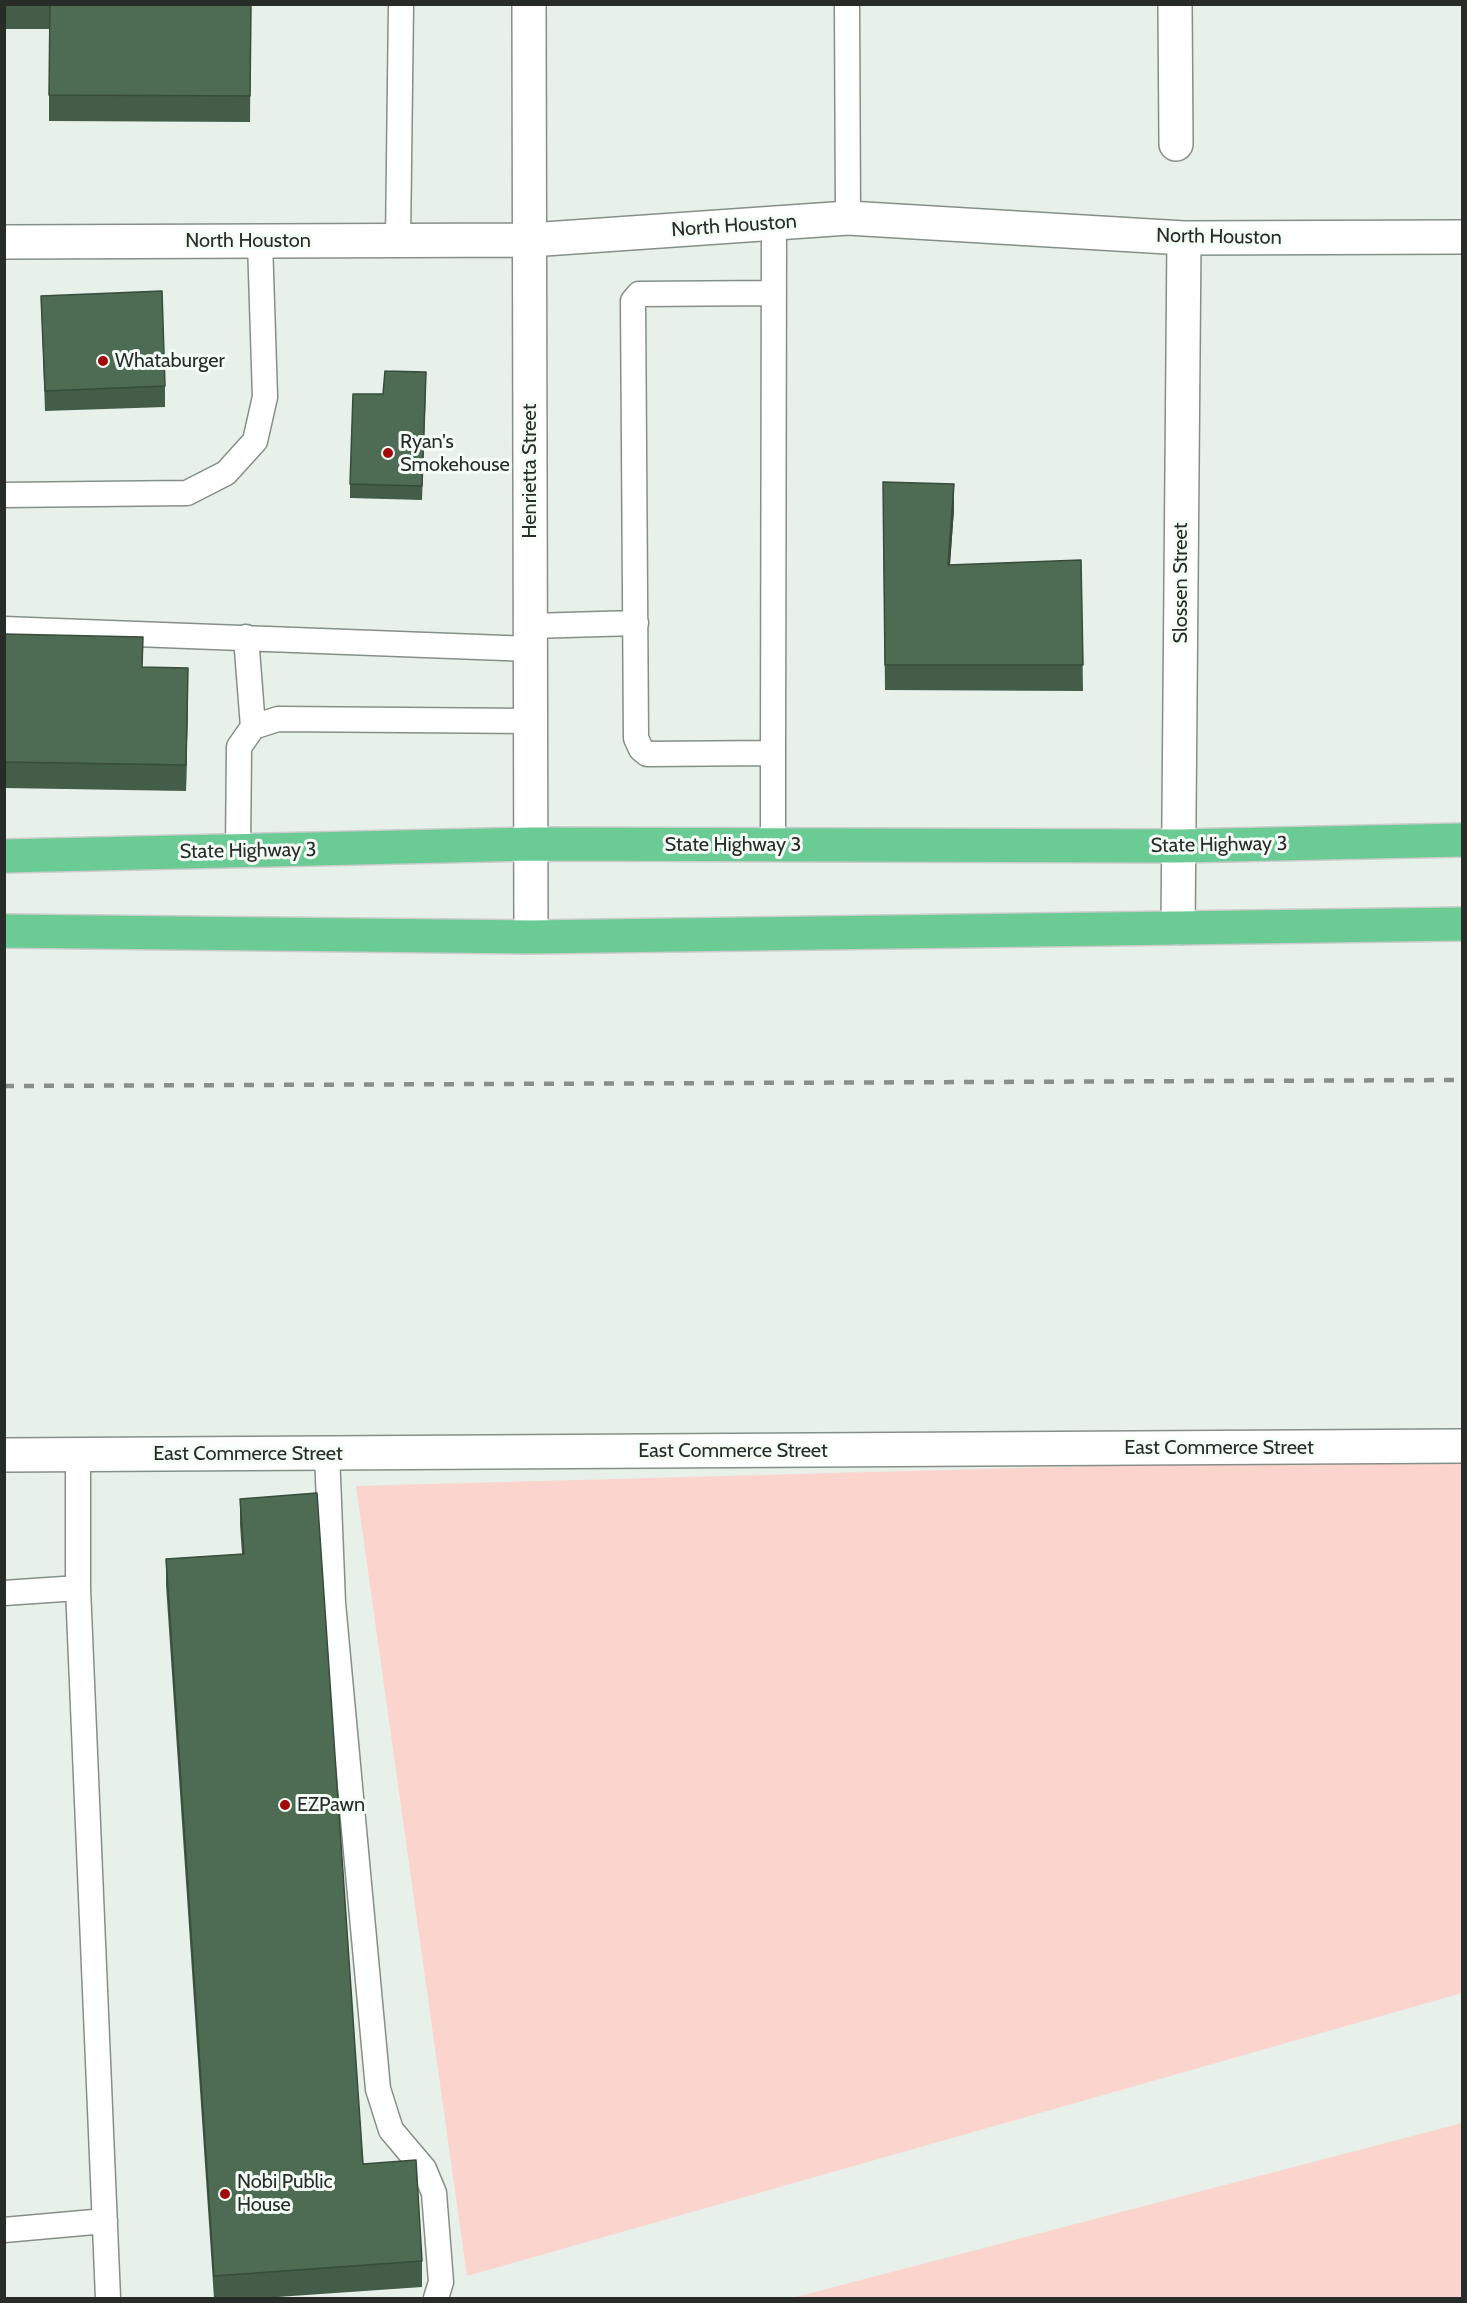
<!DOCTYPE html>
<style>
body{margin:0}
#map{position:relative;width:1467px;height:2303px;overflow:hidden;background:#e7f1e9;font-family:Cabin,sans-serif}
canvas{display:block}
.frame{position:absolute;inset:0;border:6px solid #282c29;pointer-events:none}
</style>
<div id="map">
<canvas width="1467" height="2303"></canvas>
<div class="frame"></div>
</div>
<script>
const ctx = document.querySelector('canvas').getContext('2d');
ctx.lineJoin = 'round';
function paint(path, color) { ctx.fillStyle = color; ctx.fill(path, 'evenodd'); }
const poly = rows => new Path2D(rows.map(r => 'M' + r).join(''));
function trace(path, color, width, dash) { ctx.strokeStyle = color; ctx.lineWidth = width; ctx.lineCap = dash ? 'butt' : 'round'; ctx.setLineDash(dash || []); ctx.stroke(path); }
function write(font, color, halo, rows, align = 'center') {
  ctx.font = font + ' Cabin,sans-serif'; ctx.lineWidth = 6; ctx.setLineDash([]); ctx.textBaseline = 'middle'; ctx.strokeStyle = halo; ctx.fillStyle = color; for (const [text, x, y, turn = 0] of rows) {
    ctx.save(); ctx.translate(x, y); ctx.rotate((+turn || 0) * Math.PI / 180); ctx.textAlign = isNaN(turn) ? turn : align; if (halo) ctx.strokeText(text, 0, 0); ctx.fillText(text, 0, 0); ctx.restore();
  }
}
paint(poly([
 [1462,1456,1462,1993,467,2276,356,1486],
 [1462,2123,1462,2298,792,2298]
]), '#fbd4ce');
const lane = poly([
 [847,4,848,218],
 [398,241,401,4],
 [773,293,639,294,633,301,636,738,641,749,647,754,773,753,774,224],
 [4,495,187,493,226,473,255,441,265,397,260,242],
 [530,626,636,623],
 [4,629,531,649],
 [246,637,253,727],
 [773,753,773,845],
 [238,851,239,747,253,727,278,719,530,721],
 [327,1453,333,1603,378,2089,391,2130,424,2169,434,2193,441,2282,436,2298],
 [78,1455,78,1588],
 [4,1593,78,1588,108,2298],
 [4,2230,105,2221]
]);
const street = poly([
 [529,4,531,937],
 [1175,4,1176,144],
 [4,242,530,240,848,218,1184,238,1462,237],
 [1178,928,1184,238],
 [4,1455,1462,1446]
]);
const primary = poly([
 [4,856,531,844,1179,846,1462,840],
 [4,931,531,937,1462,924]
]);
trace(lane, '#868f87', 27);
trace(street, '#868f87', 36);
trace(primary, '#cbcccc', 36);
trace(lane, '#fff', 24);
trace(street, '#fff', 33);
trace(primary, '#6bcb95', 33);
trace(poly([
 [4,1086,1462,1080]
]), '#89908a', 4.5, [10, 10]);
paint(poly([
 [4,4,251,4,250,122,49,121,49,29,4,29],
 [41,296,165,386,165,407,45,411],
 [426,386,422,500,350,498,350,484,383,394],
 [883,508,954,509,950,565,1081,560,1083,691,885,690],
 [4,634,143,667,188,694,186,791,4,788],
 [240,1499,363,2164,422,2261,422,2287,263,2298,214,2298,166,1585,166,1559,242,1554,240,1525]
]), '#435d48');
paint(poly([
 [954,484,954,509,948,591,948,565],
 [188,668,188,694,186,791,186,765]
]), '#374c3b');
const building = poly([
 [50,4,251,4,250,96,49,95,50,4],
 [162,291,165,386,45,391,41,296,162,291],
 [385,371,426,372,422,486,350,484,353,394,383,394,385,371],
 [883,482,954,484,948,565,1081,560,1083,665,885,665,883,482],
 [4,634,143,637,142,667,188,668,186,765,4,762,4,634],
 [317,1493,363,2164,416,2160,422,2261,214,2276,166,1559,244,1554,240,1499,317,1493]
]);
paint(building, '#4e6c54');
trace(building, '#374c3b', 1.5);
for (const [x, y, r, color] of [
 [103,361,6,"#a2090a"],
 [388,453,6,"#a2090a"],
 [285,1805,6,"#a2090a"],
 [225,2194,6,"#a2090a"]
]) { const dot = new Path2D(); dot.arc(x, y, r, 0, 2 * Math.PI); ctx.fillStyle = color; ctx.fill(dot); trace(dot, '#f4fef6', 2); }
write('20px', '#282c29', '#f4fef6', [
 ["North Houston",734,226,-4],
 ["North Houston",1219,237,1],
 ["North Houston",248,241],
 ["Henrietta Street",530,471,-90],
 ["Slossen Street",1181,583,-90],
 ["State Highway 3",733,845],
 ["State Highway 3",1219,845,-1],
 ["State Highway 3",248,851,-1],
 ["East Commerce Street",1219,1448],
 ["East Commerce Street",733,1451],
 ["East Commerce Street",248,1454]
]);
write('20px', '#282c29', '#f4fef6', [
 ["Whataburger",115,361],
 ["Ryan's",400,442],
 ["Smokehouse",400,465],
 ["EZPawn",297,1805],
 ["Nobi Public",237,2182],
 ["House",237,2205]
], 'left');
</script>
